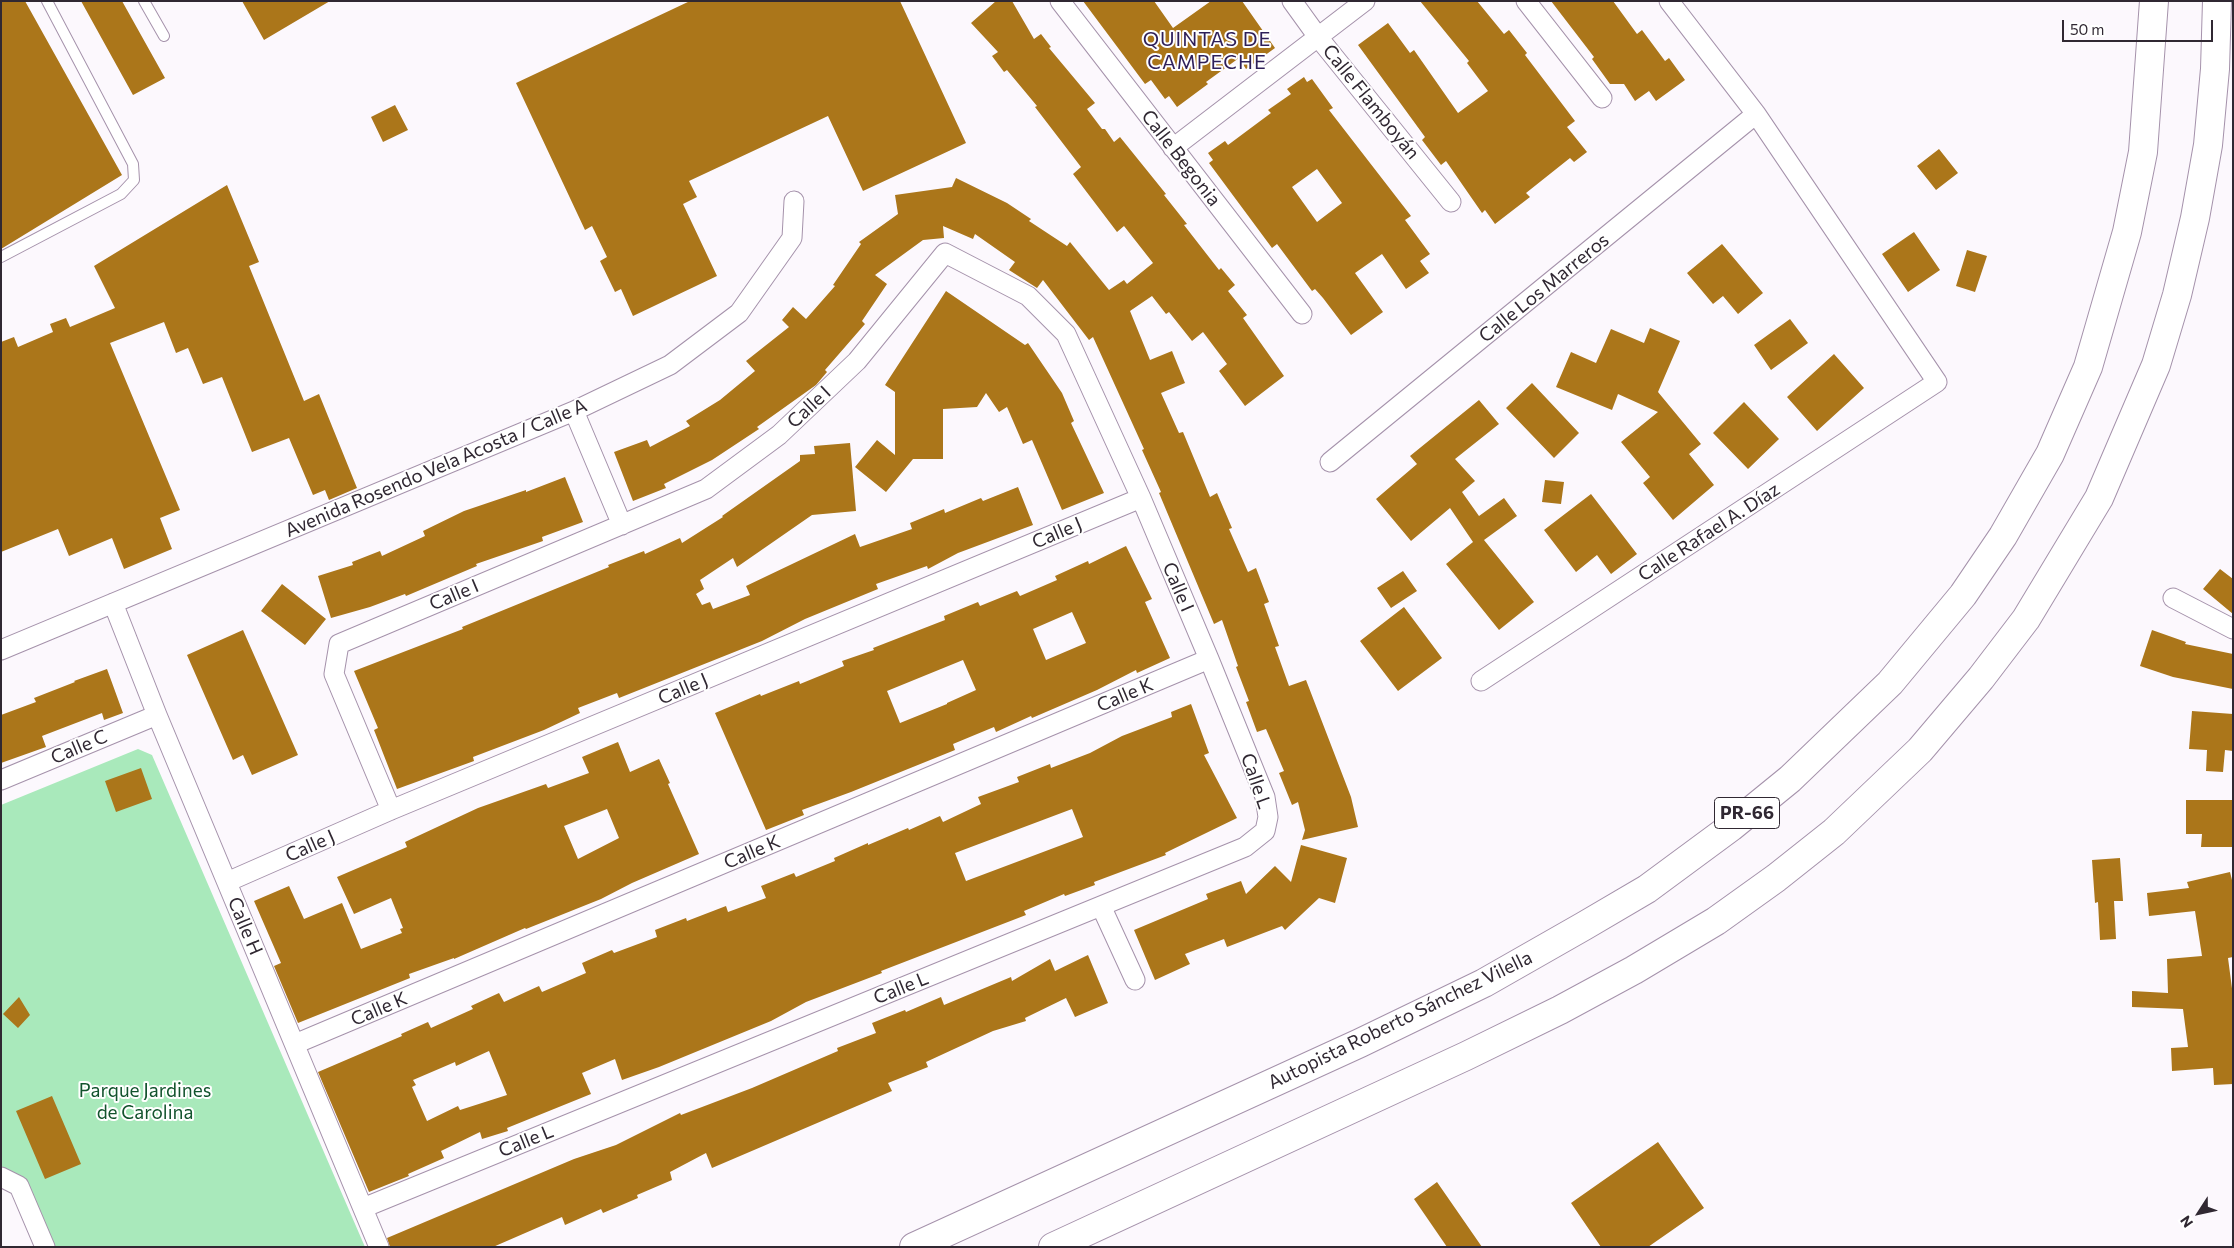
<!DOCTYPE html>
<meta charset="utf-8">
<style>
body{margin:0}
#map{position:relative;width:2234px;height:1248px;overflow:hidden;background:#fcf8fd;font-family:Commissioner,sans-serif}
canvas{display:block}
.frame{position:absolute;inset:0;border:2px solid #302832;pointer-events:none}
.north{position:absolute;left:2174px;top:1188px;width:50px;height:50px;-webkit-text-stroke:4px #fff;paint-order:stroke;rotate:235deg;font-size:14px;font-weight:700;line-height:20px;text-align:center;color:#302832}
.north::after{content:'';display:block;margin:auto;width:18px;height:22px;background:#302832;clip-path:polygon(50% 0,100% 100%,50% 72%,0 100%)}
.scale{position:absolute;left:2062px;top:20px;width:151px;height:22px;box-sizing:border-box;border:2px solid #302832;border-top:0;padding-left:6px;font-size:15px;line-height:18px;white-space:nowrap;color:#302832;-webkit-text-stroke:4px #fff;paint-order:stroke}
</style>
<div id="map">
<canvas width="2234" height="1248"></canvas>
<div class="frame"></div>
<div class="north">N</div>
<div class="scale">50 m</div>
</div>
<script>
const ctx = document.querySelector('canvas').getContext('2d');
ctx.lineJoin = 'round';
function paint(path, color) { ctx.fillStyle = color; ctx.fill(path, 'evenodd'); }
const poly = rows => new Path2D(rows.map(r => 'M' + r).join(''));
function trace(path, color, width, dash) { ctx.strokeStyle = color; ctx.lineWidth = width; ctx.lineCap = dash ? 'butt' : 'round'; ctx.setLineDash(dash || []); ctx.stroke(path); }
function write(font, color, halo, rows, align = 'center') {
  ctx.font = font + ' Commissioner,sans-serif'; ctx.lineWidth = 4; ctx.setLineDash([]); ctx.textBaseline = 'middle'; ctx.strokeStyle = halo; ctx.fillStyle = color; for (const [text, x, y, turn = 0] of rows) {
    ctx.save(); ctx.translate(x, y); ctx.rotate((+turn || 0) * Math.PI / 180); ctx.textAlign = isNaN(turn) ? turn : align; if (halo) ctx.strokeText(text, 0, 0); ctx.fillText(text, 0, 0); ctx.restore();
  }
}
paint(poly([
 [138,749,152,755,365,1247,55,1247,23,1180,1,1166,1,805]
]), '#a9e9bb');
paint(poly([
 [1,1,25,1,122,175,1,249],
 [81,1,122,1,165,78,133,95],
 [242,1,330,1,264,40],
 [690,1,900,1,966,143,863,191,828,116,689,181,697,197,683,204,717,276,633,316,621,289,615,292,600,261,607,257,592,226,585,230,516,83],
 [996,1,1012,1,1034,39,1041,34,1051,47,1049,48,1095,103,1087,109,1102,129,1105,129,1114,142,1120,137,1166,194,1164,195,1187,224,1184,225,1219,270,1221,268,1235,285,1228,291,1247,315,1243,318,1284,376,1245,406,1219,371,1227,364,1203,332,1192,341,1169,312,1166,314,1152,296,1130,311,1150,360,1172,351,1185,383,1161,393,1179,433,1183,432,1210,497,1217,493,1232,528,1229,529,1248,572,1256,568,1269,602,1264,604,1279,646,1275,647,1289,686,1306,680,1351,797,1358,827,1302,840,1305,830,1298,802,1292,805,1279,773,1284,771,1266,729,1257,732,1246,702,1249,701,1236,667,1238,666,1222,620,1214,624,1159,493,1161,492,1142,450,1144,449,1093,337,1089,340,1043,280,1037,288,1009,270,1015,262,975,234,973,239,943,226,944,238,923,240,875,275,887,284,862,321,865,324,825,370,827,372,816,385,757,427,759,429,712,460,664,484,666,488,633,501,614,452,647,440,650,447,690,426,686,421,720,400,755,371,746,361,789,327,782,320,793,307,806,319,835,286,833,285,861,244,859,242,898,214,895,195,952,187,956,178,1007,203,1031,219,1029,221,1067,246,1070,242,1109,290,1124,280,1127,284,1153,263,1124,226,1117,232,1073,174,1081,167,1035,107,1037,106,1007,70,1004,72,992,56,998,52,971,23],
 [1083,1,1154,1,1173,28,1211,1,1242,1,1275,48,1246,69,1239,58,1206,82,1208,84,1177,107,1169,96,1165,99,1151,80,1145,84],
 [1420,1,1477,1,1504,34,1509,30,1527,53,1525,55,1575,121,1567,127,1587,152,1574,162,1570,158,1526,193,1530,197,1495,224,1485,210,1482,213,1446,161,1441,165,1422,140,1425,137,1358,45,1388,23,1410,53,1414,50,1458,113,1488,91,1467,63,1469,61],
 [1551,1,1613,1,1637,34,1642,30,1665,61,1669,58,1685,80,1656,101,1649,91,1635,101,1624,84,1610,84,1592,59,1594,57],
 [1304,77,1307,82,1312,79,1333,108,1329,110,1411,216,1405,220,1430,254,1420,261,1429,273,1406,289,1382,254,1355,273,1383,312,1351,335,1323,298,1315,289,1312,291,1277,244,1272,248,1209,163,1213,160,1208,153,1225,141,1228,145,1271,113,1268,110,1291,94,1287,89],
 [1317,169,1342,203,1317,222,1292,187],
 [395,105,408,130,383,142,371,117],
 [1939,149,1958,173,1936,190,1917,166],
 [227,185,259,262,249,266,304,401,319,394,357,488,329,500,325,490,313,495,289,438,252,452,222,377,203,384,188,348,176,353,164,322,110,343,180,510,160,518,172,549,124,569,112,538,69,556,58,529,1,552,1,342,14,337,18,347,53,332,50,324,66,318,70,327,115,308,94,266],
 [1914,232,1940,270,1908,292,1882,254],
 [1722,244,1763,293,1738,314,1723,296,1713,304,1687,273],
 [1967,250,1987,256,1975,292,1956,286],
 [946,291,1025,345,1028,343,1062,393,1074,421,1071,423,1104,493,1062,510,1032,440,1023,444,1007,407,999,412,986,393,977,407,943,409,943,459,913,459,886,492,855,467,877,440,895,455,895,392,885,385],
 [1790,319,1808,343,1771,370,1754,345],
 [1650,328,1680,341,1658,392,1701,444,1689,454,1714,485,1673,520,1643,483,1650,477,1621,442,1658,412,1618,394,1612,410,1556,387,1571,352,1596,363,1611,329,1644,343],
 [1834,354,1864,388,1817,431,1787,397],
 [1532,383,1579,433,1554,458,1506,408],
 [1479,400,1499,424,1455,459,1475,481,1462,492,1479,516,1504,498,1517,516,1484,540,1534,602,1499,630,1446,564,1473,542,1450,508,1411,541,1376,499,1417,464,1410,456],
 [1744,402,1779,439,1748,469,1713,433],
 [850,443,856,511,812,515,737,567,733,558,700,580,704,589,696,594,702,605,710,602,713,609,750,595,746,586,855,534,860,547,912,529,910,523,944,509,945,513,981,498,983,501,1018,487,1033,525,958,553,928,569,927,566,876,584,878,589,805,619,762,641,619,698,617,693,578,708,580,713,544,730,473,757,474,761,397,789,374,730,378,728,354,671,463,629,462,627,609,567,608,565,644,551,645,554,680,538,682,543,723,517,722,516,800,461,800,455,815,454,814,446],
 [565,477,583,522,542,537,543,541,476,564,477,566,406,596,405,594,370,607,331,618,318,576,353,565,352,562,380,551,382,556,425,536,423,531,464,511,526,490,526,492],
 [1545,480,1564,482,1561,504,1542,502],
 [1591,494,1637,554,1611,574,1597,555,1576,572,1544,530],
 [1126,546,1152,599,1145,602,1170,658,1137,673,1136,670,1097,690,1032,718,1031,716,996,732,994,727,953,744,955,750,851,792,802,810,804,815,766,830,715,713,760,694,761,696,799,681,800,684,844,666,842,661,874,650,873,648,945,620,944,616,978,602,980,606,1017,591,1020,596,1057,580,1055,576,1088,561,1089,564],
 [1072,612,1086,643,1046,660,1033,629],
 [963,660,976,690,947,703,947,704,900,723,887,691],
 [2220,569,2233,579,2233,614,2203,589],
 [1403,571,1417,591,1391,608,1377,588],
 [282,584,326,619,305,645,261,611],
 [1404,607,1442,658,1398,691,1360,641],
 [243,630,298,755,252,775,243,755,233,760,187,655],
 [2152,630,2186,642,2185,644,2233,654,2233,689,2173,677,2140,666],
 [107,669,123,713,104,720,102,713,42,736,46,747,1,763,1,715,36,702,34,698,75,682,74,681],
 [1191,704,1209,753,1204,755,1237,818,1165,853,1166,855,1094,882,1095,885,1065,896,1064,894,1024,911,1026,915,881,971,882,973,806,1002,771,1021,659,1067,622,1080,615,1059,582,1073,591,1094,507,1128,508,1131,482,1139,480,1132,441,1151,444,1158,408,1174,409,1176,369,1192,318,1072,402,1036,401,1034,428,1022,431,1028,473,1009,471,1006,499,993,504,1002,539,986,542,992,586,973,582,963,612,950,614,953,657,937,655,930,686,918,687,921,726,906,728,912,766,898,761,886,794,873,796,877,835,861,834,858,868,843,868,845,908,828,909,830,940,816,943,822,981,804,978,797,1019,782,1017,777,1050,764,1051,768,1090,753,1122,736,1172,717,1171,712],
 [1072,809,1083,837,966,881,955,853],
 [489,1051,507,1095,460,1110,458,1106,427,1121,412,1087,416,1085,413,1080,455,1062,456,1066],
 [2192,711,2233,714,2233,751,2225,750,2223,772,2206,771,2207,750,2189,749],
 [618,742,630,772,659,759,670,783,668,784,699,854,632,883,601,899,526,929,525,928,454,959,454,958,409,974,410,978,298,1023,274,966,281,963,254,901,289,886,304,919,342,903,361,949,402,933,400,929,403,928,391,898,354,914,337,877,407,847,405,842,478,808,546,784,548,788,589,773,582,757],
 [607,809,619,838,578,859,564,826],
 [141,768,152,799,116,812,105,781],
 [2186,800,2233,800,2233,847,2201,847,2202,834,2186,834],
 [1301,845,1347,858,1335,903,1319,898,1285,930,1282,926,1227,947,1224,939,1185,954,1190,964,1155,980,1134,930,1208,899,1206,894,1241,881,1246,894,1275,866,1291,882],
 [2120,858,2123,901,2114,901,2116,939,2100,940,2098,902,2095,903,2092,860],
 [2230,872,2233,884,2233,957,2228,958,2233,996,2233,1084,2214,1085,2213,1068,2172,1071,2171,1048,2188,1047,2183,1009,2132,1007,2132,991,2168,993,2167,959,2202,956,2195,911,2149,916,2147,893,2189,888,2187,882],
 [1088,955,1108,1003,1075,1017,1066,998,1025,1018,1026,1021,993,1031,926,1062,928,1067,888,1083,892,1091,712,1168,706,1153,670,1172,672,1180,637,1195,638,1198,603,1213,601,1209,565,1225,562,1217,493,1247,390,1247,387,1238,574,1159,616,1145,680,1113,681,1115,752,1088,838,1051,837,1048,876,1033,872,1023,905,1010,906,1012,941,997,944,1005,1011,977,1012,981,1050,959,1055,971],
 [19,997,30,1015,18,1028,3,1014],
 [52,1096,81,1164,45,1179,16,1111],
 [1658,1142,1704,1208,1648,1247,1601,1247,1571,1203],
 [1437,1182,1482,1247,1447,1247,1414,1199]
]), '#ab761a');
const service = poly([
 [144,1,164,36],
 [1,257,121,194,134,180,133,164,47,1]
]);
const minor = poly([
 [1060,1,1302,314],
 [1292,1,1318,37,1451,202],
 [1526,1,1602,98],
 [1173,148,1365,1],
 [574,411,622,525],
 [1330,462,1756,114],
 [2173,598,2233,629],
 [113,603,157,715,379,1247],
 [1,650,574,411,670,365,739,313,792,238,794,201],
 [1481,681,1937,382,1756,114,1669,1],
 [1,780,157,715],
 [227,882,391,810,1141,498],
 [1101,906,1135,980],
 [295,1044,1209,659],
 [1,1177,19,1186,45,1247],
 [363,1208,1245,847,1265,831,1268,817,1265,797,1209,659,1141,498,1066,334,1028,296,945,253,857,361,779,435,706,489,339,644,334,674,391,810]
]);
const motorway = poly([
 [914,1247,1360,1043,1484,983,1584,926,1647,889,1731,827,1790,779,1890,683,1963,595,2003,536,2050,454,2088,367,2127,232,2143,152,2154,1],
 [1053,1247,1466,1056,1560,1010,1634,970,1716,921,1776,878,1834,832,1920,750,1981,678,2026,619,2099,498,2156,365,2177,295,2195,218,2208,145,2215,69,2217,1]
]);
trace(service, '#a592ab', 12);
trace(minor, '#a592ab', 21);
trace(motorway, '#a592ab', 30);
trace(service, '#fff', 10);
trace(minor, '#fff', 19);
trace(motorway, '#fff', 28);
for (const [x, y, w] of [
 [1747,813,65]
]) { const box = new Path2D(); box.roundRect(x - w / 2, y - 15.5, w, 31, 4); ctx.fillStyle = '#fff'; ctx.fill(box); trace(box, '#302832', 1); }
write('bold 18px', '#302832', null, [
 ["PR-66",1747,813]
]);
write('19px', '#302832', '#fff', [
 ["Calle Flamboyán",1371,102,51],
 ["Calle Begonia",1181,158,52],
 ["Calle Los Marreros",1544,288,-39],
 ["Calle I",809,407,-43],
 ["Avenida Rosendo Vela Acosta / Calle A",436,468,-23],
 ["Calle Rafael A. Díaz",1709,532,-33],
 ["Calle J",1057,533,-23],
 ["Calle I",1178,587,67],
 ["Calle I",454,595,-23],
 ["Calle J",683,689,-23],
 ["Calle K",1125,695,-23],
 ["Calle C",79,747,-23],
 ["Calle L",1256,781,71],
 ["Calle J",310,846,-24],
 ["Calle K",752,852,-23],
 ["Calle H",245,926,67],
 ["Calle L",901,988,-22],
 ["Calle K",379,1009,-23],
 ["Autopista Roberto Sánchez Vilella",1400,1020,-26],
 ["Calle L",526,1141,-22]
]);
write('19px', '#12532d', '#fff', [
 ["Parque Jardines",145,1091],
 ["de Carolina",145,1113]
]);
ctx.letterSpacing = '1px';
write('20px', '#2e1f59', '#fff', [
 ["QUINTAS DE",1207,39],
 ["CAMPECHE",1207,62]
]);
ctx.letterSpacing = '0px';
</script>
